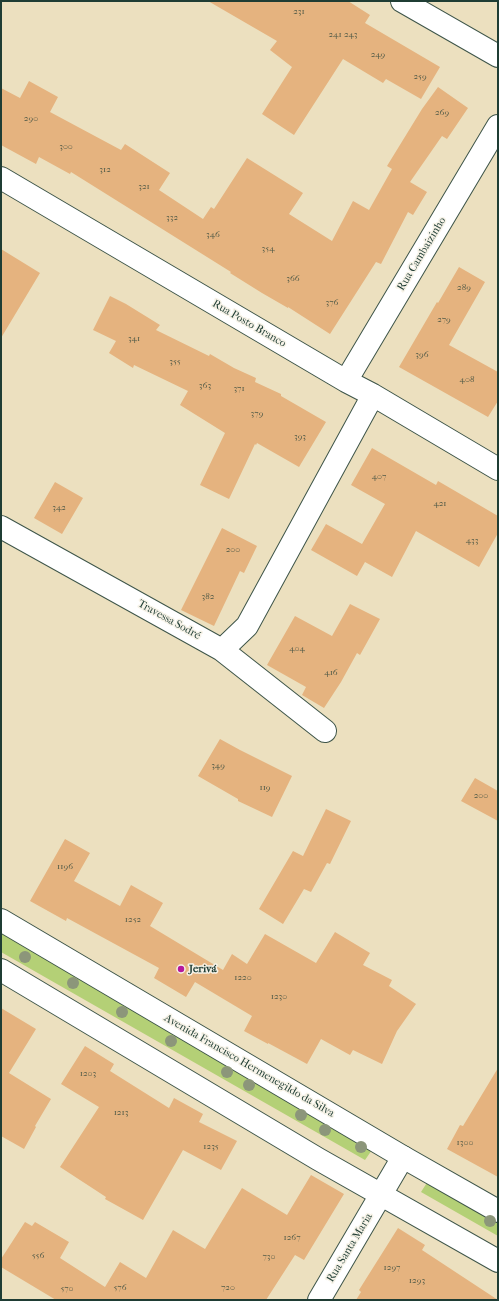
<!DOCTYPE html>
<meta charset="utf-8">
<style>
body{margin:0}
#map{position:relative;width:499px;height:1301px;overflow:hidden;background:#ece0bf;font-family:"IM FELL French Canon",serif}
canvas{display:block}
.frame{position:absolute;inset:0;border:2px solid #1f3d34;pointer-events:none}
</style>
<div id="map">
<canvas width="499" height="1301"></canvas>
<div class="frame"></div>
</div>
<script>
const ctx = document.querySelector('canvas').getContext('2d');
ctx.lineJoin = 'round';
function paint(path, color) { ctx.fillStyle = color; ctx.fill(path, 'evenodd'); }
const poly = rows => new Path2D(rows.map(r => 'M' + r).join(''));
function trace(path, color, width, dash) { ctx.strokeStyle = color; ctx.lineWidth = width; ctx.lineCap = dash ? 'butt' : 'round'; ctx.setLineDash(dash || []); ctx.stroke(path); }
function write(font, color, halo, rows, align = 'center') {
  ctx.font = font + ' "IM FELL French Canon",serif'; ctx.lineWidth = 3; ctx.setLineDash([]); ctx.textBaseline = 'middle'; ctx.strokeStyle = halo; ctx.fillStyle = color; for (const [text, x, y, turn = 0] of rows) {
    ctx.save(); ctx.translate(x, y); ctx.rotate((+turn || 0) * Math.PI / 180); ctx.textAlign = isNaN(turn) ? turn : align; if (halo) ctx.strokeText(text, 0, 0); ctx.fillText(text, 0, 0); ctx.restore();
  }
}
paint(poly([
 [1,933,374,1147,365,1160,1,952],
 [430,1178,498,1216,498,1236,421,1192]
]), '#b4d076');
paint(poly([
 [208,1,348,1,370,15,365,23,440,67,421,99,386,79,383,83,343,59,294,135,262,114,292,67,270,50,277,41],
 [29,81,58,97,50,112,121,150,125,144,170,173,159,190,203,219,211,207,214,209,247,158,303,193,289,214,332,241,353,201,369,210,392,169,387,166,422,109,438,87,468,108,447,139,442,136,410,182,427,192,413,215,408,212,381,264,376,262,330,334,288,307,288,308,262,293,230,273,231,272,71,172,70,174,39,157,36,164,1,145,1,88,20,98],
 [1,249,40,273,1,338],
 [459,267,485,282,449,345,498,372,498,401,488,417,399,367,437,302,438,303],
 [110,296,126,304,160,325,156,330,209,356,210,354,234,368,256,378,255,382,281,394,281,396,326,422,299,467,257,443,256,445,255,444,229,499,200,485,225,433,180,405,188,391,134,365,133,368,109,353,116,341,93,330],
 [372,448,436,485,438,481,498,516,498,533,479,567,416,531,392,577,365,562,357,576,311,550,326,524,362,544,385,504,351,485],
 [55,482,83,498,62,534,34,518],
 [222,528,257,546,244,573,240,571,214,626,181,610],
 [350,604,380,619,360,655,357,653,341,682,324,708,302,695,306,687,267,665,295,616,332,636],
 [220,739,240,750,292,776,272,817,238,801,238,799,198,776],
 [475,778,498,791,498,821,461,801],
 [326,809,351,821,330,864,327,863,311,892,304,889,283,924,259,909,293,851,303,856],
 [65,839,90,853,74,881,120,906,131,885,163,903,150,926,223,970,232,954,247,964,265,934,316,963,335,932,370,953,363,965,392,980,389,986,416,1004,397,1031,382,1064,353,1050,350,1055,321,1039,307,1064,268,1043,268,1044,244,1031,252,1016,195,982,186,997,154,978,159,968,67,918,66,921,30,901],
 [1,1008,36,1029,9,1073,51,1099,35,1126,36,1127,24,1149,1,1136],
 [85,1046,114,1064,110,1071,169,1108,174,1098,203,1114,199,1122,237,1141,221,1170,183,1150,143,1220,105,1199,106,1197,60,1167,99,1107,61,1084],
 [498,1068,498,1177,447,1149,460,1125,463,1126],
 [311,1175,344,1194,304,1260,295,1255,266,1300,56,1300,1,1267,1,1259,25,1222,32,1226,35,1222,69,1242,60,1258,105,1287,120,1262,146,1278,173,1230,205,1249,242,1188,287,1215],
 [398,1228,425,1245,422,1250,498,1300,356,1300,361,1292,359,1290]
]), '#e5b37f');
const minor = poly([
 [402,1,498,56],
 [1,178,346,381,373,395,498,469],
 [346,381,498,126],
 [1,527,222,650,325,731],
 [222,650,247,626,373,395],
 [319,1300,403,1157]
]);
const major = poly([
 [1,920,403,1157,498,1211],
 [1,970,318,1159,498,1261]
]);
trace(minor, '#3e5549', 24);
trace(major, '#3e5549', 24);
trace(minor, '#fff', 22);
trace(major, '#fff', 22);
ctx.fillStyle = '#8c967a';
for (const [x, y] of [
 [25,957],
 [73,983],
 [122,1012],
 [171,1041],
 [227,1072],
 [249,1085],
 [301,1115],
 [325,1130],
 [361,1147],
 [490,1221]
]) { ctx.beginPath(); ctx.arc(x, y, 6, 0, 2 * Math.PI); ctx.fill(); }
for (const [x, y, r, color] of [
 [181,969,4,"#b5179e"]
]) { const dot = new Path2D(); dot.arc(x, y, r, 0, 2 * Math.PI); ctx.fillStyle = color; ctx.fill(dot); trace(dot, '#f7f3e8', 1.5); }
write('9px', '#505a47', null, [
 ["231",299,12],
 ["241-243",343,35],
 ["249",378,55],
 ["259",420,77],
 ["269",442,113],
 ["290",31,119],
 ["300",66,147],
 ["312",105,170],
 ["321",144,187],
 ["332",172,218],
 ["346",213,235],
 ["354",268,249],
 ["366",293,279],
 ["289",464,288],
 ["376",332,303],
 ["279",444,320],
 ["341",134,339],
 ["396",422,355],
 ["355",175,362],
 ["408",467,380],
 ["363",205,386],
 ["371",239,389],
 ["379",257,414],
 ["393",300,437],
 ["407",379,477],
 ["421",440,504],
 ["342",59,508],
 ["433",472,541],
 ["200",233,550],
 ["382",208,597],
 ["404",297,649],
 ["416",331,673],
 ["349",218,766],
 ["119",265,788],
 ["200",481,796],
 ["1196",65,867],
 ["1252",133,920],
 ["1220",243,978],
 ["1230",279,997],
 ["1203",88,1074],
 ["1213",121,1113],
 ["1300",465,1143],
 ["1235",211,1147],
 ["1267",292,1238],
 ["556",38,1256],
 ["730",269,1257],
 ["1297",392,1268],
 ["1293",417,1281],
 ["576",120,1288],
 ["720",228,1288],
 ["570",67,1289]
]);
write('11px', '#1f3d34', '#f7f3e8', [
 ["Rua Cambaizinho",422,254,-59],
 ["Rua Posto Branco",249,324,30],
 ["Travessa Sodré",169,620,29],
 ["Avenida Francisco Hermenegildo da Silva",249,1066,30],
 ["Rua Santa Maria",350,1248,-59]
]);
write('bold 11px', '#1f3d34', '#f7f3e8', [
 ["Jerivá",189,969]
], 'left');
</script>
